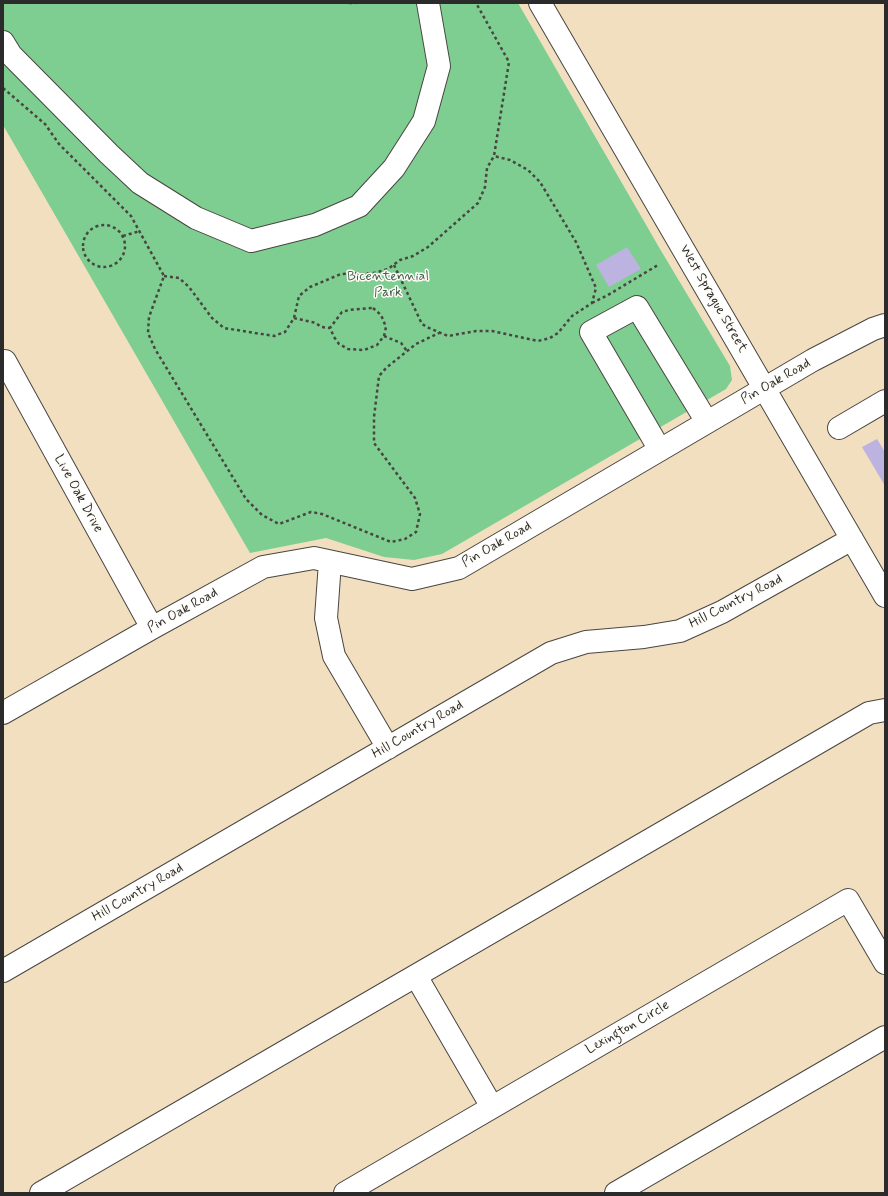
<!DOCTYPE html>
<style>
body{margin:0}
#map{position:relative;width:888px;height:1196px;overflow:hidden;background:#f2dfc0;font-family:Mynerve,sans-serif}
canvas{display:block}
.frame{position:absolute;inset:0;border:4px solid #2b2b2b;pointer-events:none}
</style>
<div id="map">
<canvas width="888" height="1196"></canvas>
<div class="frame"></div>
</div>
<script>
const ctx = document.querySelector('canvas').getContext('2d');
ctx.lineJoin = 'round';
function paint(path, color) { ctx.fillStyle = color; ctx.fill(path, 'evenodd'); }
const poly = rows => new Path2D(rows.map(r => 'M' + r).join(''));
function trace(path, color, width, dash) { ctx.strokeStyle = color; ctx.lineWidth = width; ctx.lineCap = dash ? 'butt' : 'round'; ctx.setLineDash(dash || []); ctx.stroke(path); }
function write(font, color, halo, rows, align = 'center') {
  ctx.font = font + ' Mynerve,sans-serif'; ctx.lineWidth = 3; ctx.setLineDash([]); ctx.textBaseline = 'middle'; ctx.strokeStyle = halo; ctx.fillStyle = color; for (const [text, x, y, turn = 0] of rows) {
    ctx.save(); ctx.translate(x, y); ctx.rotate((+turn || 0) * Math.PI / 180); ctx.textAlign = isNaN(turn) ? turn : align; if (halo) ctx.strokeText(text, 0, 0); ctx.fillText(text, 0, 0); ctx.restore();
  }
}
paint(poly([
 [3,3,518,3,660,249,730,366,732,380,726,389,442,554,414,560,384,557,326,538,250,553,3,125]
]), '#7dce90');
paint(poly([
 [627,247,641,269,609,287,596,265],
 [877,439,885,452,885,486,862,447]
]), '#bcb3e0');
const minor = poly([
 [540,3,885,596],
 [3,42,11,55,109,154,140,183,196,218,251,241,315,225,359,206,394,168,424,121,439,66,428,3],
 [5,361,152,628],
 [839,428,885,401],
 [660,450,591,332,637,307,707,422],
 [330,562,326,618,334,656,388,748],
 [3,713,152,628,263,567,314,558,412,579,459,568,813,360,873,329,885,325],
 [3,971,551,653,586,642,644,637,680,631,722,612,852,539],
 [416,976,492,1107],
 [41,1193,869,713,885,710],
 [345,1193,848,900,885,963],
 [616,1193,885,1037]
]);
trace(minor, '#494641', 24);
trace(poly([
 [349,3,356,3],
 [3,88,45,124,59,144,131,216,164,276,149,317,148,333,155,349,246,499,262,515,279,524,311,512,322,514,391,542,405,539,416,532,420,514,415,498,374,443,374,417,379,376,386,368,416,344,439,333],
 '83 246a21 21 0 1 1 42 0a21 21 0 1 1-42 0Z',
 [123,236,140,231],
 [394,265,422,324,429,328,448,336,476,331,492,331,538,341,550,338,558,333,572,316,592,303,596,288,576,242,540,182,528,170,510,160,494,156],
 [164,276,179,278,189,287,212,318,224,328,274,336,285,332,294,318,299,296,310,287,341,274,374,273,388,269,400,260,413,256,428,247,478,203,485,187,487,168,494,156,509,62,476,3],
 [592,303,608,295,658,265],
 [373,308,381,315,386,327,384,336,377,345,364,350,348,349,339,344,334,337,330,328,342,312,349,310,373,308],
 [294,318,316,323,321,327,330,328],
 [384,336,401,343,407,351]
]), '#494641', 2.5, [3, 3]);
trace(minor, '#fff', 22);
write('14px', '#445c49', '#fdfcf7', [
 ["Bicentennial",388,277],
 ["Park",388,293]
]);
write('14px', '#2b2b2b', '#fdfcf7', [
 ["West Sprague Street",713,299,60],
 ["Pin Oak Road",776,382,-30],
 ["Live Oak Drive",78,494,61],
 ["Pin Oak Road",497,545,-30],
 ["Hill Country Road",736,602,-27],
 ["Pin Oak Road",183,611,-29],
 ["Hill Country Road",418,730,-30],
 ["Hill Country Road",138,893,-30],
 ["Lexington Circle",628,1028,-30]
]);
</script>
